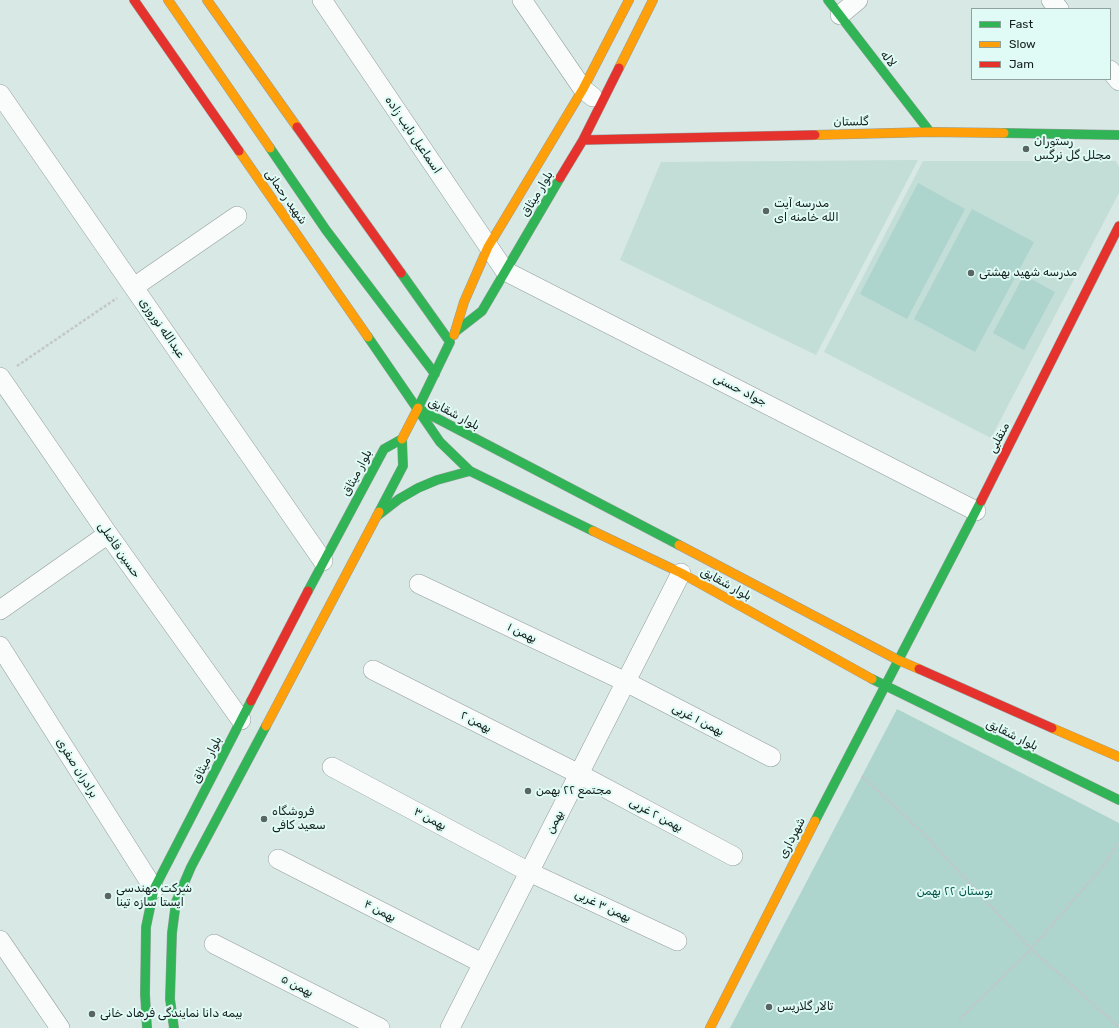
<!DOCTYPE html>
<meta charset="utf-8">
<style>
body{margin:0}
#map{position:relative;width:1119px;height:1028px;overflow:hidden;background:#d8e8e4;font-family:Rubik,sans-serif}
canvas{display:block}
.legend{position:absolute;left:971px;top:8px;width:140px;height:72px;box-sizing:border-box;background:#e0fbf5;border:1px solid #8ea39e;margin:0;padding:5px 7px;list-style:none;font-size:12px;color:#141e1c}
.legend li{display:flex;align-items:center;gap:8px;height:20px}
.legend b{width:20px;border:1px solid #8ea39e}
</style>
<div id="map">
<canvas width="1119" height="1028"></canvas>
<ul class="legend">
<li><b style="height:5px;background:#30b455"></b>Fast</li>
<li><b style="height:5px;background:#ff9f0a"></b>Slow</li>
<li><b style="height:5px;background:#e5322d"></b>Jam</li>
</ul>
</div>
<script>
const ctx = document.querySelector('canvas').getContext('2d');
ctx.lineJoin = 'round';
function paint(path, color) { ctx.fillStyle = color; ctx.fill(path, 'evenodd'); }
const poly = rows => new Path2D(rows.map(r => 'M' + r).join(''));
function trace(path, color, width, dash) { ctx.strokeStyle = color; ctx.lineWidth = width; ctx.lineCap = dash ? 'butt' : 'round'; ctx.setLineDash(dash || []); ctx.stroke(path); }
function write(font, color, halo, rows, align = 'center') {
  ctx.font = font + ' Rubik,Vazirmatn,sans-serif'; ctx.lineWidth = 4; ctx.setLineDash([]); ctx.textBaseline = 'middle'; ctx.strokeStyle = halo; ctx.fillStyle = color; for (const [text, x, y, turn = 0] of rows) {
    ctx.save(); ctx.translate(x, y); ctx.rotate((+turn || 0) * Math.PI / 180); ctx.textAlign = isNaN(turn) ? turn : align; if (halo) ctx.strokeText(text, 0, 0); ctx.fillText(text, 0, 0); ctx.restore();
  }
}
paint(poly([
 [918,160,816,355,620,260,661,162],
 [923,161,1116,161,1119,167,1119,193,991,438,824,352]
]), '#c3ddd7');
paint(poly([
 [918,183,965,209,907,319,860,294],
 [972,209,1034,242,975,352,914,319],
 [1024,275,1055,292,1024,350,993,333],
 [897,709,1119,823,1119,1028,730,1028]
]), '#add4cd');
const street = poly([
 [322,0,505,271,976,511],
 [522,0,583,89,593,97],
 [1051,0,1059,9],
 [840,15,858,0],
 [1110,70,1119,81],
 [0,94,323,561],
 [134,287,237,216],
 [0,377,108,534,241,720],
 [419,584,626,682,771,757],
 [0,610,108,534],
 [0,646,154,889],
 [373,670,579,774,733,856],
 [332,767,529,872,677,941],
 [278,859,482,963],
 [0,940,60,1028],
 [214,944,380,1028],
 [450,1028,681,573]
]);
const fast = poly([
 [828,0,930,132],
 [1004,133,1119,135],
 [270,148,326,230,435,374],
 [401,273,450,342,418,408],
 [455,332,482,311,560,178],
 [368,337,440,442,470,471,593,531],
 [419,409,679,545],
 [379,512,403,466,402,439],
 [377,516,399,499,418,488,437,480,470,471],
 [308,591,384,449,402,439],
 [872,679,1119,800],
 [815,821,981,501],
 [147,1028,145,994,146,927,154,889,251,701],
 [174,1028,170,999,172,933,176,902,191,867,266,726]
]);
const slow = poly([
 [168,0,270,148],
 [207,0,297,127],
 [619,68,653,0],
 [815,135,930,132,1004,133],
 [239,151,368,337],
 [454,335,464,302,488,247,583,89,629,0],
 [402,439,418,408],
 [593,531,681,573,872,679],
 [679,545,898,660,919,669],
 [266,726,379,512],
 [1052,728,1119,757],
 [710,1028,815,821]
]);
const jam = poly([
 [134,0,239,151],
 [297,127,401,273],
 [583,140,815,135],
 [560,178,583,140,619,68],
 [981,501,1119,226],
 [919,669,1052,728],
 [251,701,308,591]
]);
trace(street, '#939e9c', 20);
trace(fast, '#939e9c', 10);
trace(slow, '#939e9c', 10);
trace(jam, '#939e9c', 10);
trace(poly([
 [17,366,117,298],
 [862,776,921,831,1031,949,1119,1027],
 [959,1020,1031,949,1104,865,1119,842]
]), '#c3c7c7', 2.5, [3, 2]);
trace(street, '#f9fcfb', 19);
trace(fast, '#30b455', 9);
trace(slow, '#ff9f0a', 9);
trace(jam, '#e5322d', 9);
for (const [x, y, r, color] of [
 [1026,149,4,"#596562"],
 [766,211,4,"#596562"],
 [971,273,4,"#596562"],
 [528,791,4,"#596562"],
 [264,819,4,"#596562"],
 [108,896,4,"#596562"],
 [769,1007,4,"#596562"],
 [92,1014,4,"#596562"]
]) { const dot = new Path2D(); dot.arc(x, y, r, 0, 2 * Math.PI); ctx.fillStyle = color; ctx.fill(dot); trace(dot, '#e0fbf5', 1.5); }
write('12px', '#141e1c', '#e0fbf5', [
 ["لاله",888,59,53],
 ["گلستان",851,122,-1],
 ["اسماعیل نایب زاده",413,135,56],
 ["بلوار میثاق",537,194,-59],
 ["شهید رحمانی",286,197,55],
 ["عبدالله نوروزی",162,328,55],
 ["جواد حسنی",740,390,27],
 ["بلوار شقایق",454,414,28],
 ["منقلبی",999,438,-63],
 ["بلوار میثاق",357,473,-62],
 ["حسین فاضلی",119,550,55],
 ["بلوار شقایق",726,584,29],
 ["بهمن ۱",522,633,25],
 ["بهمن ۱ غربی",698,720,27],
 ["بهمن ۲",476,722,27],
 ["بلوار شقایق",1012,735,26],
 ["بلوار میثاق",207,760,-63],
 ["برادران صفری",77,768,58],
 ["بهمن ۲ غربی",656,815,28],
 ["بهمن ۳",430,819,28],
 ["بهمن",555,822,-63],
 ["شهرداری",792,838,-63],
 ["بهمن ۳ غربی",603,906,25],
 ["بهمن ۴",380,911,27],
 ["بهمن ۵",297,986,27]
]);
write('12px', '#141e1c', '#e0fbf5', [
 ["رستوران",1034,142],
 ["مجلل گل نرگس",1034,156],
 ["مدرسه آیت",774,204],
 ["الله خامنه ای",774,218],
 ["مدرسه شهید بهشتی",979,273],
 ["مجتمع ۲۲ بهمن",536,791],
 ["فروشگاه",272,812],
 ["سعید کافی",272,826],
 ["شرکت مهندسی",116,889],
 ["ایستا سازه تینا",116,903],
 ["تالار گلاریس",777,1007],
 ["بیمه دانا نمایندگی فرهاد خانی",100,1014]
], 'left');
write('12px', '#04564d', '#e0fbf5', [
 ["بوستان ۲۲ بهمن",955,892]
]);
</script>
